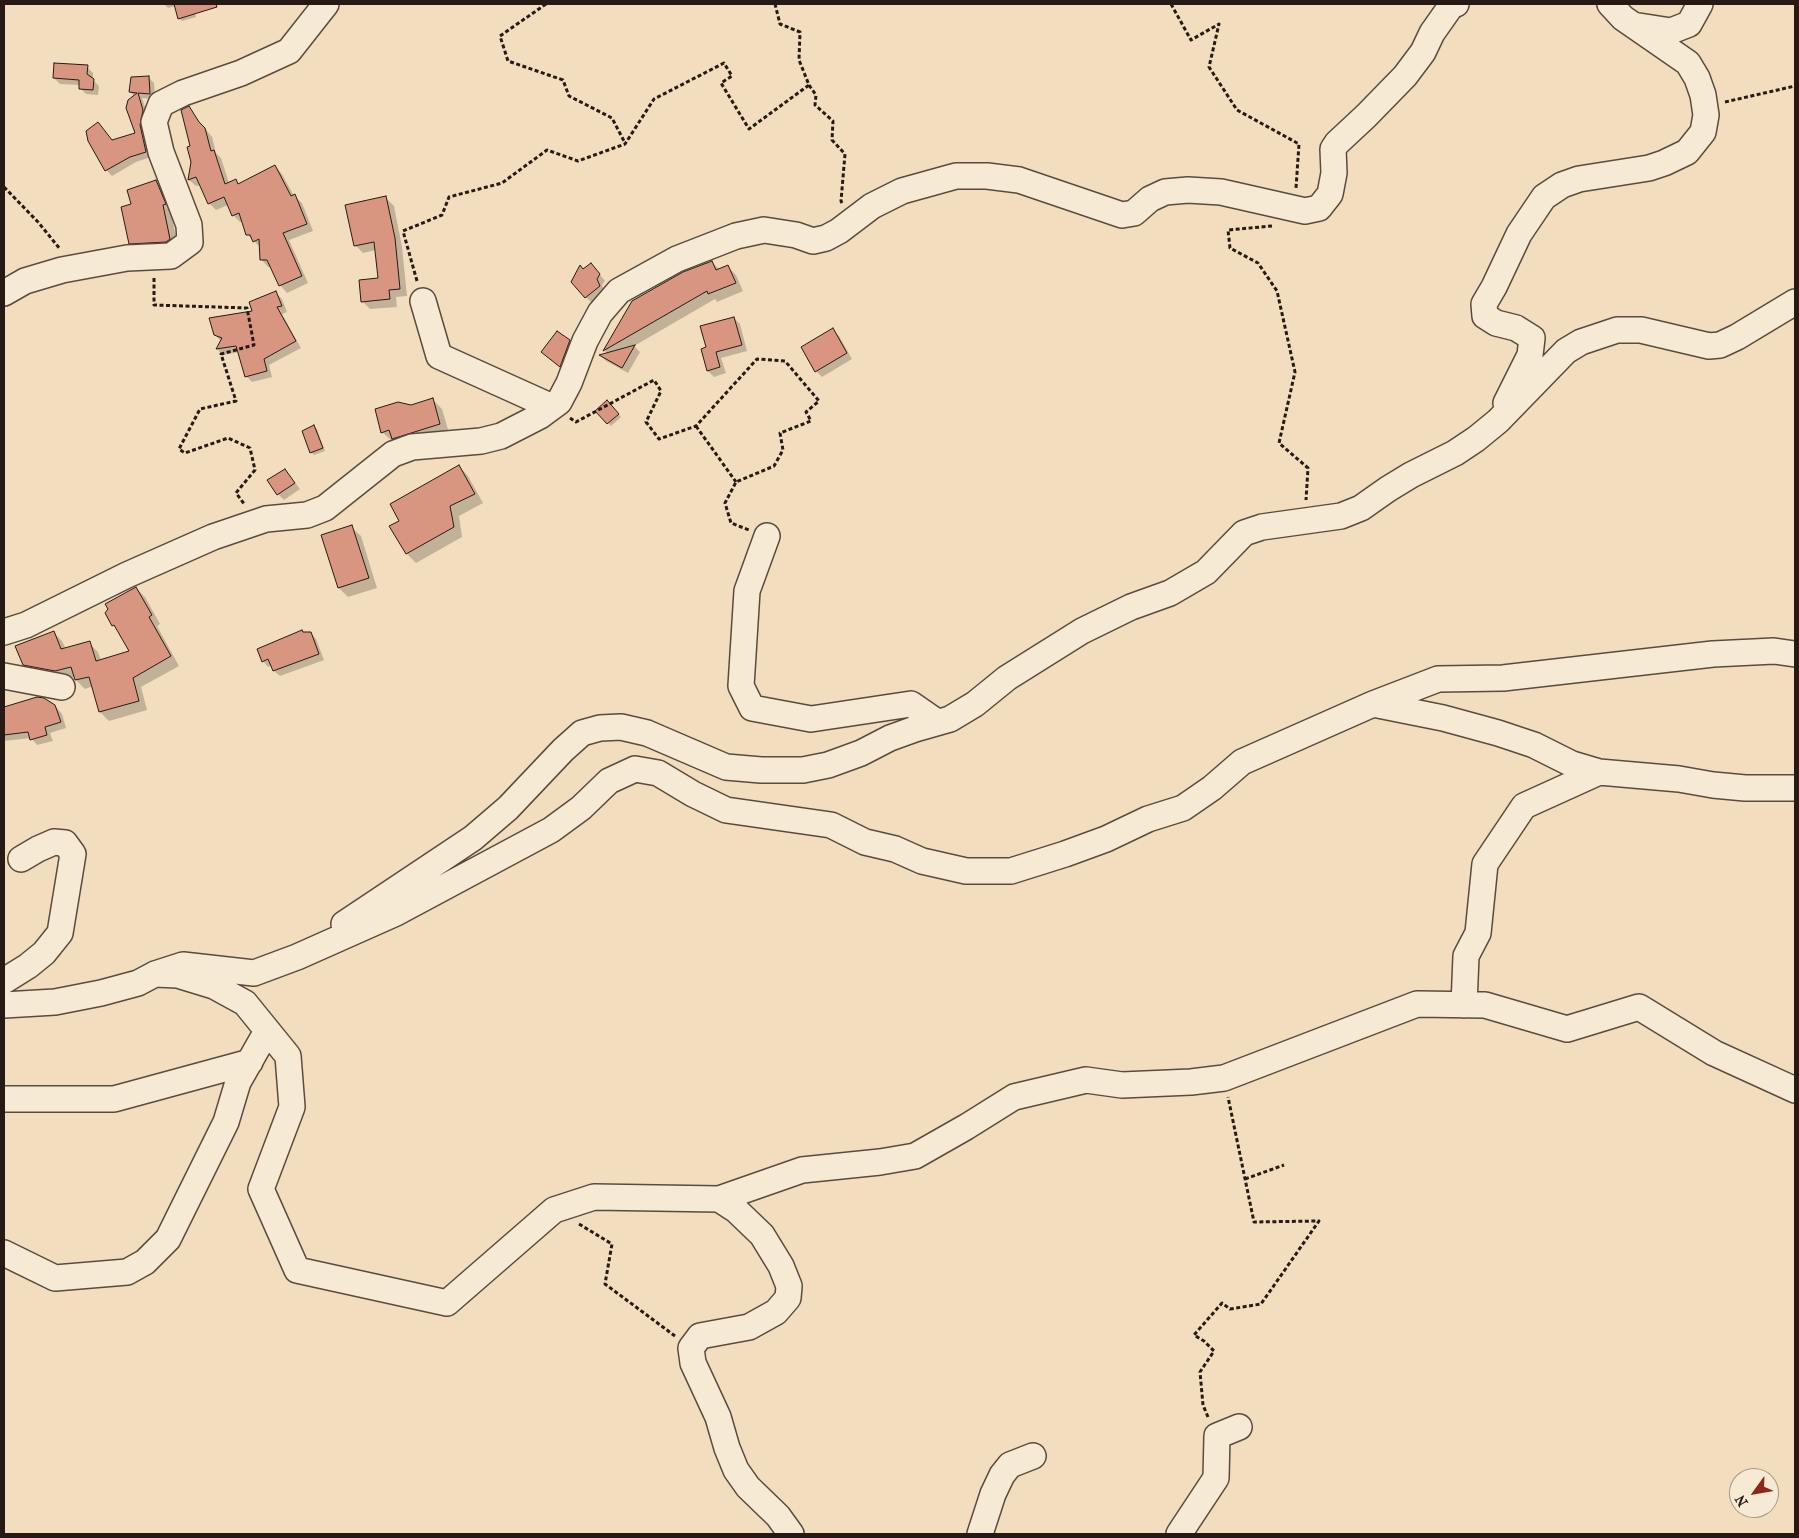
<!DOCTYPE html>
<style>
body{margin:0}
#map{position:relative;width:1799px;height:1538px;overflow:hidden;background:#f2debe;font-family:"IM FELL French Canon",serif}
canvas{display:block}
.frame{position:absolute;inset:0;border:5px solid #271a14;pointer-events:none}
.north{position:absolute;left:1729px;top:1468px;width:50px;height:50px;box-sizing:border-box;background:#f7ead5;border:1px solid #a49788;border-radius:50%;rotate:238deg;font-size:14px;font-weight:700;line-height:20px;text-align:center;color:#271a14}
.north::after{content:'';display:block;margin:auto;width:18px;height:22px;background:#8f2418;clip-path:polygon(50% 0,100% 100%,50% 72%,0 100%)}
</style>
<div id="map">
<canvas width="1799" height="1538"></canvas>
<div class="frame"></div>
<div class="north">N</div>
</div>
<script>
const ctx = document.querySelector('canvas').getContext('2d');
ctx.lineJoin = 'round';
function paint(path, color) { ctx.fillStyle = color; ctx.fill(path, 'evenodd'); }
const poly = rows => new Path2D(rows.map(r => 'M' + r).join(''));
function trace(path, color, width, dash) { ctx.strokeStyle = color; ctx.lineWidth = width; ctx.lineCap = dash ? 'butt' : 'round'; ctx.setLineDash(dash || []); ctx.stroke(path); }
paint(poly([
 [164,4,192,4,196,17,182,21,179,18,175,6,168,8],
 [87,67,93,73,93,80,99,86,98,95,86,94,80,88,80,85,60,84,54,78],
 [148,77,154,83,155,99,142,98,148,116,151,157,136,162,112,176,106,170,113,141,137,134,134,96,130,92],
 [188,108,212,137,216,153,221,158,229,183,235,180,240,185,275,166,282,174,294,196,302,203,313,231,289,240,308,283,287,293,280,285,271,267,268,267,261,259,260,247,247,234,243,221,240,222,233,215,228,205,216,210,209,203,201,185,196,186,189,180,192,162],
 [156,181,164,189,173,212,171,213,178,247,138,251,130,243,133,205],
 [386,198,394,206,402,247,407,296,396,297,397,307,370,309,362,301,380,279,376,250,363,253,355,245],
 [712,262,720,270,728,267,736,275,743,291,717,302,715,299,634,346,640,352,628,373,606,361,601,356,608,354,605,351,632,301],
 [584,271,597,271,605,281,602,285,605,293,592,303,586,297],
 [276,293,282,299,287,312,282,314,301,348,269,365,272,377,252,382,246,376,239,352,223,355,217,349,222,342,215,335,254,312],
 [734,318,740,324,747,351,721,358,726,373,714,377,708,371,708,348],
 [833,330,839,336,852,359,822,377,816,371],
 [569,341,575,347,566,371,543,352],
 [433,400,442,409,449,433,392,441,382,432,411,406],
 [607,402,621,417,611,426,597,411],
 [314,426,317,429,325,451,314,455,311,452],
 [459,466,468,476,483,503,459,516,462,537,416,563,407,554,391,526,401,521],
 [285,470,300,489,284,500,278,494],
 [351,527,361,536,377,588,348,597,339,588,322,536],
 [136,588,145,597,160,624,157,626,179,666,141,687,147,710,109,721,100,712,93,686,85,689,76,680,75,677,65,679,33,673,24,664,53,632,62,641,66,649,89,643,98,652,101,661,131,652,120,632,113,625],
 [304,633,311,633,316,639,324,660,280,676,274,671,272,665,268,667,263,661],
 [37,698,56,707,62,714,66,728,50,733,53,741,37,745,31,738,4,741,4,708]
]), '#0003');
const building = poly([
 [174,4,216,4,217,7,178,19,174,4],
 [54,63,88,65,87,74,94,79,93,90,79,89,79,80,53,78,54,63],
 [149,76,150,94,138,93,143,110,140,125,146,152,130,157,105,171,88,141,86,131,98,122,112,140,135,133,126,108,128,100,137,93,129,92,131,77,149,76],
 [189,106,199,122,205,128,211,151,214,150,225,184,236,179,238,184,275,165,291,196,295,194,307,224,283,233,302,276,279,286,267,260,260,260,259,239,253,242,250,235,246,235,239,213,232,216,224,197,208,204,196,177,188,180,191,162,187,147,190,146,181,110,189,106],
 [156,180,166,204,163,205,170,239,166,242,129,244,121,207,131,204,127,190,156,180],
 [386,196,395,238,400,289,389,290,390,299,361,302,359,280,378,278,374,242,354,246,345,205,386,196],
 [712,261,716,270,728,265,736,283,708,294,707,291,603,351,632,301,683,272,712,261],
 [591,263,600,274,597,279,600,286,585,298,571,282,580,265,583,269,591,263],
 [276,291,282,306,277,307,296,341,264,359,267,371,245,377,236,346,216,349,222,338,214,335,209,318,252,311,249,302,276,291],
 [734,317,742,345,716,352,720,367,707,371,701,349,706,347,700,326,734,317],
 [833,328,847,353,815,372,801,347,833,328],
 [557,331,570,340,560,367,541,352,557,331],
 [635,345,622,368,599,355,635,345],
 [433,398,440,424,392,439,389,430,381,433,375,409,398,402,411,405,433,398],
 [607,400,619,414,607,424,595,411,607,400],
 [314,425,323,448,310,453,302,431,314,425],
 [459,465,475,494,450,506,454,527,406,554,389,526,399,521,390,504,459,465],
 [285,469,295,483,277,495,267,480,285,469],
 [352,525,369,578,338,588,321,535,352,525],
 [136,587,152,615,149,617,171,656,133,678,139,701,99,712,89,677,75,680,71,667,55,671,23,665,15,646,54,631,61,649,90,641,96,661,129,651,114,625,112,626,105,613,108,609,105,604,136,587],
 [302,630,303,632,311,632,319,654,273,671,268,659,262,662,257,649,302,630],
 [37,697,44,698,55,705,61,722,45,727,47,735,30,740,28,732,4,735,4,707,37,697]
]);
paint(building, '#d89680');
trace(building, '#271a14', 1);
const minor = poly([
 [1639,26,1671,31,1689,24,1700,4],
 [4,293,25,281,62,270,127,258,171,256,190,242,189,225,161,152,154,122,161,104,183,93,241,73,289,51,326,4],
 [423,301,439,356,552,407],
 [1506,403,1530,355,1532,338,1516,328,1496,323,1485,316,1484,304,1494,287,1519,234,1544,197,1562,185,1579,179,1649,168,1664,163,1687,152,1703,132,1706,115,1703,95,1697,78,1688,63,1623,18,1610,4],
 [767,536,747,591,741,686,752,708,811,719,911,704,937,722],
 [4,632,26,625,127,575,213,537,266,519,307,515,325,508,393,454,412,447,481,441,501,436,540,416,559,402,569,383,585,341,600,313,619,291,677,259,736,236,764,230,796,235,813,241,826,238,839,231,872,206,902,191,956,176,987,176,1019,180,1122,215,1134,213,1150,199,1165,192,1188,190,1221,192,1305,211,1319,208,1330,194,1334,173,1333,149,1337,143,1366,116,1405,76,1423,52,1432,33,1451,6,1456,4],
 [4,676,62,687],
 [1373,704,1438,679,1503,678,1713,654,1774,651,1795,654],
 [344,924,473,838,508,808,563,750,582,733,600,728,621,727,647,733,726,767,761,770,803,770,828,765,861,753,890,738,915,729,950,719,975,704,1007,678,1082,631,1131,607,1170,593,1206,572,1244,533,1262,527,1341,516,1361,508,1388,489,1411,475,1455,453,1476,439,1498,421,1566,351,1581,342,1617,330,1641,330,1709,346,1720,345,1737,337,1795,302],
 [155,974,178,975,214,986,245,1003,288,1056,292,1107,261,1189,297,1270,447,1303,554,1210,594,1197,719,1199,802,1170,880,1162,915,1156,966,1127,1014,1097,1086,1080,1122,1085,1191,1082,1224,1078,1417,1004,1485,1005,1567,1029,1639,1007,1714,1053,1795,1090],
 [4,981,28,966,44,953,60,933,73,854,65,843,54,842,38,849,21,859],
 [4,1005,55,1002,101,993,138,983,155,974,183,965,254,973,297,957,396,913,551,830,581,808,609,781,635,769,658,773,693,794,726,810,831,825,865,842,895,849,922,861,966,871,1011,871,1065,854,1106,839,1148,819,1183,808,1212,788,1242,762,1373,704,1443,718,1498,733,1534,745,1572,764,1599,772,1679,779,1713,785,1745,788,1795,788],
 [1464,1005,1466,956,1478,933,1485,864,1524,806,1599,772],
 [4,1099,114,1099,250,1062],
 [719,1199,736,1210,762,1235,781,1266,789,1286,788,1298,776,1312,749,1327,700,1336,691,1348,693,1363,718,1417,727,1448,736,1470,748,1487,778,1516,791,1534],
 [4,1253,55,1278,127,1272,145,1262,168,1239,226,1122,238,1082,267,1031],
 [980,1534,993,1494,1002,1475,1010,1465,1033,1456],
 [1179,1534,1216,1478,1217,1436,1239,1427]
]);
trace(minor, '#5a4b3e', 28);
trace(poly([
 [546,4,500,36,508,61,563,80,569,96,612,118,625,143],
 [1171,4,1191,40,1219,24,1209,67,1237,110,1299,144,1296,188],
 [809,85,816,95,815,105,833,121,832,140,845,154,841,201,842,203],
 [1725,102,1795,86],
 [4,187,38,222,60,249],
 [1272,226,1228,230,1230,248,1258,263,1277,291,1295,372,1279,443,1308,468,1306,500],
 [154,278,154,305,247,308,254,345,221,354,236,401,200,409,179,449,185,453,228,438,250,448,255,470,236,493,245,505],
 [417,281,403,231,442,215,449,197,502,183,547,150,578,161,625,144,654,99,724,63,732,76,721,83,749,129,809,85,799,60,800,32,780,24,775,4],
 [570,418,576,422,654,380,661,391,646,422,659,439,696,426,757,359,785,361,819,401,806,412,811,421,780,433,783,450,774,466,736,482,725,503,731,523,749,530],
 [696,426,736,482],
 [1245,1179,1284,1165],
 [579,1224,612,1244,605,1284,675,1336],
 [1208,1417,1203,1405,1200,1372,1214,1351,1204,1341,1194,1335,1222,1303,1230,1309,1261,1304,1319,1221,1254,1222,1228,1097]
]), '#271a14', 3, [4, 2.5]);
trace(minor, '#f7ead5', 25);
</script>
